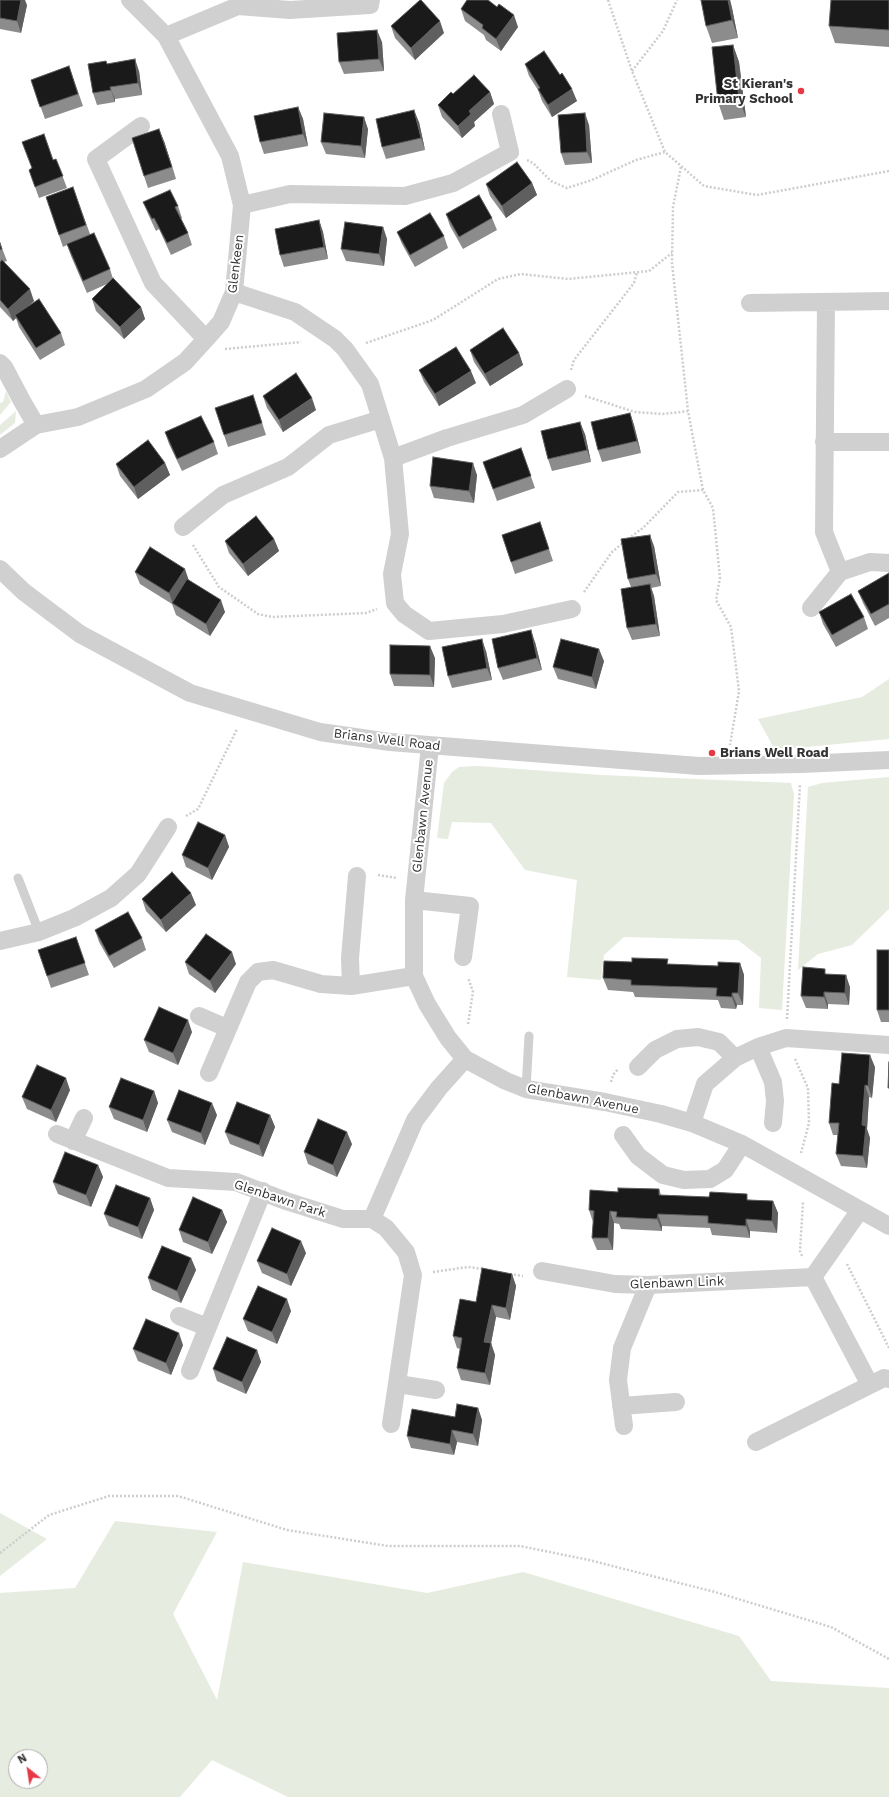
<!DOCTYPE html>
<style>
body{margin:0}
#map{position:relative;width:889px;height:1797px;overflow:hidden;background:#fff;font-family:"Work Sans",sans-serif}
canvas{display:block}
.north{position:absolute;left:8px;top:1749px;width:40px;height:40px;box-sizing:border-box;background:#fff;border:1px solid #adadad;border-radius:50%;rotate:330deg;font-size:11px;font-weight:700;line-height:16px;text-align:center;color:#333}
.north::after{content:'';display:block;margin:auto;width:14px;height:18px;background:#e63946;clip-path:polygon(50% 0,100% 100%,50% 72%,0 100%)}
</style>
<div id="map">
<canvas width="889" height="1797"></canvas>
<div class="north">N</div>
</div>
<script>
const ctx = document.querySelector('canvas').getContext('2d');
ctx.lineJoin = 'round';
function paint(path, color) { ctx.fillStyle = color; ctx.fill(path, 'evenodd'); }
const poly = rows => new Path2D(rows.map(r => 'M' + r).join(''));
function trace(path, color, width, dash) { ctx.strokeStyle = color; ctx.lineWidth = width; ctx.lineCap = dash ? 'butt' : 'round'; ctx.setLineDash(dash || []); ctx.stroke(path); }
function write(font, color, halo, rows, align = 'center') {
  ctx.font = font + ' "Work Sans",sans-serif'; ctx.lineWidth = 4; ctx.setLineDash([]); ctx.textBaseline = 'middle'; ctx.strokeStyle = halo; ctx.fillStyle = color; for (const [text, x, y, turn = 0] of rows) {
    ctx.save(); ctx.translate(x, y); ctx.rotate((+turn || 0) * Math.PI / 180); ctx.textAlign = isNaN(turn) ? turn : align; if (halo) ctx.strokeText(text, 0, 0); ctx.fillText(text, 0, 0); ctx.restore();
  }
}
paint(poly([
 [6,391,11,402,0,415,0,403,3,402],
 [16,411,15,423,0,435,0,425],
 [889,679,889,739,775,750,758,719,862,697],
 [478,766,601,775,791,783,794,795,782,1010,759,1008,761,958,738,940,624,937,604,955,601,980,567,977,577,880,525,870,491,823,452,822,448,839,437,838,444,783,452,772,459,767],
 [889,777,889,909,852,945,818,954,798,970,808,787,822,783],
 [0,1513,47,1539,0,1576],
 [115,1521,217,1532,173,1614,217,1700,243,1562,427,1593,523,1572,739,1636,771,1681,889,1688,889,1797,288,1797,212,1760,180,1797,0,1797,0,1593,75,1588],
 [16,1757,40,1757,40,1781,16,1781]
]), '#e6ecdf');
trace(poly([
 [608,0,632,71,665,152,704,186,757,195,889,171],
 [632,71,663,31,677,0],
 [527,160,533,163,551,181,567,188,592,180,636,160,665,152],
 [681,167,673,207,672,263,688,411,703,490,713,508,720,578,716,600,731,627,739,691,730,745],
 [366,343,433,320,498,279,521,274,568,279,649,271,672,253],
 [225,349,301,342],
 [571,370,574,360,634,283,637,272],
 [585,396,635,412,663,414,688,411],
 [628,539,644,527,678,492,703,490],
 [193,545,219,587,258,614,272,617,366,613,377,609],
 [584,592,612,552,624,542],
 [186,816,198,809,237,729],
 [378,875,397,878],
 [787,1019,800,784],
 [468,1024,473,992,468,977],
 [795,1059,808,1088,809,1123,801,1153],
 [611,1082,613,1075,618,1069],
 [802,1256,800,1251,803,1202],
 [847,1264,889,1348],
 [433,1272,468,1267,483,1269],
 [510,1274,523,1276],
 [0,1553,49,1515,109,1496,178,1496,287,1530,388,1546,520,1546,589,1560,715,1592,831,1627,889,1659]
]), '#cdcdcd', 2.5, [2, 2]);
trace(poly([
 [18,878,39,932],
 [526,1089,529,1036]
]), '#d0d0d0', 9);
trace(poly([
 [166,36,238,6,290,10,370,5,371,0],
 [141,126,96,159,153,283,206,339],
 [242,205,290,194,405,196,453,183,510,152,501,114],
 [234,292,295,312,335,339,345,349,370,384,393,458,400,534,392,574,395,603,404,614,429,631,503,624,572,609],
 [826,302,824,532,840,572],
 [750,303,889,301],
 [0,363,4,367,22,401,36,425],
 [824,442,889,442],
 [0,449,36,425,78,417,146,389,185,362,206,339,221,322,234,292,242,205,230,156,166,36,130,0],
 [393,458,447,438,523,415,567,389],
 [183,527,223,495,288,467,329,435,381,419],
 [0,569,24,592,80,634,190,693,320,732,390,742,699,766,802,764,889,760],
 [811,608,840,572,870,562,889,563],
 [430,746,414,900,414,976,427,1004,448,1038,465,1059,506,1081,526,1089,605,1102,661,1114,692,1123,742,1144,889,1226],
 [414,900,470,906,463,957],
 [0,941,39,932,74,918,111,898,138,874,168,827],
 [351,986,350,958,357,876],
 [199,1016,227,1028],
 [758,1047,773,1082,775,1101,773,1123],
 [638,1067,655,1050,677,1039,698,1037,719,1042,735,1058],
 [209,1073,248,982,258,972,273,970,321,984,351,986,414,976],
 [692,1123,705,1084,735,1058,758,1047,786,1038,889,1045],
 [57,1134,168,1178,236,1182,286,1201,343,1219,372,1219,386,1228,406,1252,413,1275,391,1424],
 [623,1135,638,1156,663,1175,684,1180,710,1179,725,1170,742,1144],
 [73,1141,84,1118],
 [372,1219,415,1120,439,1088,465,1059],
 [542,1271,615,1284,648,1285,813,1277,860,1210],
 [179,1316,207,1327],
 [190,1371,263,1191],
 [398,1384,436,1390],
 [870,1385,884,1378,889,1379],
 [621,1406,676,1402],
 [624,1426,618,1380,622,1348,648,1285],
 [756,1442,870,1385,813,1277]
]), '#d0d0d0', 18);
paint(poly([
 [0,0,27,5,21,33,0,29],
 [701,0,730,0,732,8,738,38,712,43,706,26],
 [889,0,889,47,835,43,829,26],
 [497,7,518,27,501,51,486,40,484,35,465,21,461,9],
 [391,26,444,33,415,60,395,38],
 [382,42,384,71,344,74,339,62],
 [733,45,739,62,746,117,724,120,718,102],
 [106,61,107,64,139,71,142,95,115,99,115,102,97,105,93,93],
 [525,64,560,75,577,101,552,117,542,101,538,90,529,76],
 [69,66,83,106,45,119,31,80],
 [490,92,494,104,474,122,475,126,462,138,442,117,438,105,453,94],
 [298,107,303,119,308,146,264,154,260,142],
 [419,122,425,150,386,159,382,147],
 [589,125,592,163,565,165,561,153],
 [368,129,365,158,326,154,321,142],
 [164,141,176,179,148,188,144,176],
 [56,159,67,188,39,198,29,170],
 [532,183,537,195,506,218,490,196,486,184],
 [73,187,90,234,110,269,113,279,141,307,145,319,124,339,96,311,92,299,107,284,87,293,71,256,67,245,63,247,46,197],
 [143,202,178,206,182,218,181,219,188,233,192,245,171,255,159,229,156,231,148,214],
 [446,214,492,218,497,230,463,249,450,226],
 [319,220,323,232,328,259,284,267,280,255],
 [383,227,387,239,384,266,346,261,341,249],
 [397,232,444,236,448,248,415,267,402,244],
 [0,243,7,261,4,262,34,301,29,306,61,333,65,345,40,360,19,327,16,318,13,321,0,307],
 [470,350,519,353,523,365,490,386,474,362],
 [419,370,476,383,439,406,424,382],
 [263,396,316,410,283,432,267,408],
 [257,407,266,435,228,447,224,435],
 [630,413,634,425,641,453,602,462,598,450],
 [165,432,214,442,218,454,182,471,169,444],
 [585,434,591,462,552,471,548,459],
 [521,448,535,488,497,501,483,462],
 [165,463,170,475,138,499,120,476,116,464],
 [477,475,474,503,434,498,430,486],
 [540,522,553,561,515,574,502,535],
 [274,539,279,551,248,576,229,553,225,541],
 [654,546,661,586,651,588,654,596,660,636,632,640,627,628,631,587,628,579],
 [135,572,189,580,225,612,210,636,176,615,172,604,140,584],
 [889,573,889,618,875,626,863,603,858,591],
 [819,612,864,617,868,629,836,647,823,624],
 [535,642,542,670,503,680,498,668],
 [486,651,492,680,452,688,448,676],
 [435,658,434,687,394,686,390,674],
 [604,661,596,689,558,679,553,667],
 [225,835,229,847,212,880,186,867,182,855],
 [142,899,196,905,166,932,146,911],
 [95,930,142,938,146,950,114,968,99,942],
 [76,937,89,975,51,988,47,976],
 [889,950,889,1022,881,1022,877,1010],
 [185,962,236,964,215,993,189,974],
 [740,963,744,975,743,1005,737,1005,736,1009,721,1008,718,1000,635,997,633,992,608,990,603,978,670,964,718,966],
 [827,974,850,987,849,1005,828,1004,828,1009,806,1008,801,996],
 [192,1032,178,1065,149,1052,144,1040],
 [875,1067,872,1098,869,1097,867,1129,870,1138,867,1168,841,1166,836,1154,838,1135,833,1135,829,1123,839,1084],
 [70,1090,56,1122,27,1109,22,1097],
 [154,1091,158,1103,147,1132,114,1119,109,1107],
 [217,1115,205,1145,172,1132,167,1120],
 [270,1115,275,1127,263,1157,230,1144,225,1132],
 [352,1144,337,1177,308,1164,304,1152],
 [98,1165,103,1177,91,1207,58,1194,53,1182],
 [659,1189,661,1195,773,1201,778,1213,777,1233,750,1231,750,1238,712,1235,710,1228,662,1226,662,1231,621,1229,619,1224,614,1223,613,1250,597,1250,592,1238,593,1222,589,1210,618,1192],
 [150,1198,154,1210,142,1239,109,1226,104,1214],
 [222,1210,227,1222,212,1254,183,1242,179,1230],
 [306,1253,291,1286,262,1273,257,1261],
 [191,1258,196,1270,181,1303,152,1290,148,1278],
 [512,1274,516,1286,510,1320,496,1317,491,1343,495,1355,490,1385,461,1380,457,1368,460,1349,457,1348,453,1336,476,1302],
 [291,1311,277,1344,248,1331,243,1319],
 [183,1345,171,1375,138,1361,133,1349],
 [257,1350,261,1362,246,1394,217,1381,213,1369],
 [478,1408,482,1420,478,1446,457,1442,454,1455,411,1448,407,1436]
]), '#8c8c8c');
paint(poly([
 [21,0,25,0,27,5,21,33,17,21],
 [728,0,730,0,732,8,738,38,732,20],
 [514,15,518,27,501,51,496,39],
 [440,21,444,33,415,60,411,48],
 [377,30,382,42,384,71,379,59],
 [733,45,739,62,746,117,739,100],
 [135,59,139,71,142,95,138,83],
 [110,87,115,99,115,102],
 [572,89,577,101,552,117,548,105],
 [490,92,494,104,474,122,475,126,462,138,458,126,469,111],
 [298,107,303,119,308,146,303,134],
 [414,110,419,122,425,150,421,138],
 [585,113,589,125,592,163,587,152],
 [364,117,368,129,365,158,361,146],
 [159,129,164,141,176,179,172,167],
 [532,183,537,195,506,218,502,206],
 [319,220,323,232,328,259,324,247],
 [383,227,387,239,384,266,379,254],
 [30,289,34,301,16,317,15,315,16,318,13,321,8,309],
 [141,307,145,319,124,339,120,327],
 [519,353,523,365,490,386,485,374],
 [471,371,476,383,439,406,435,394],
 [312,398,316,410,283,432,279,420],
 [630,413,634,425,641,453,637,441],
 [580,422,585,434,591,462,587,450],
 [165,463,170,475,138,499,134,487],
 [473,463,477,475,474,503,469,491],
 [650,535,654,546,661,586,656,574],
 [274,539,279,551,248,576,243,564],
 [185,569,189,581,173,604,169,593],
 [650,584,654,596,660,636,656,624],
 [221,600,225,612,210,636,206,624],
 [531,630,535,642,542,670,537,658],
 [482,639,486,651,492,680,487,668],
 [430,646,435,658,434,687,430,675],
 [599,649,604,661,596,689,592,677],
 [225,835,229,847,212,880,208,868],
 [191,893,196,905,166,932,161,920],
 [232,952,236,964,215,993,210,981],
 [740,963,744,975,743,1005,738,993],
 [846,975,850,987,849,1005,845,993],
 [824,992,828,1004,828,1009,824,997],
 [732,993,737,1005,736,1009,732,997],
 [188,1020,192,1032,178,1065,173,1053],
 [870,1055,875,1067,872,1098,868,1086],
 [66,1078,70,1090,56,1122,51,1110],
 [865,1085,869,1097,867,1129,870,1138,867,1168,863,1156,862,1125],
 [154,1091,158,1103,147,1132,143,1120],
 [212,1103,217,1115,205,1145,201,1133],
 [270,1115,275,1127,263,1157,259,1145],
 [347,1132,352,1144,337,1177,333,1165],
 [98,1165,103,1177,91,1207,86,1195],
 [150,1198,154,1210,142,1239,138,1227],
 [773,1201,778,1213,777,1233,772,1221],
 [222,1210,227,1222,212,1254,208,1242],
 [610,1211,614,1223,613,1250,608,1238],
 [658,1214,662,1226,662,1231,657,1219],
 [746,1219,750,1231,750,1238,746,1226],
 [301,1241,306,1253,291,1286,287,1274],
 [191,1258,196,1270,181,1303,177,1291],
 [512,1274,516,1286,510,1320,506,1308],
 [287,1299,291,1311,277,1344,272,1332],
 [492,1305,496,1317,489,1354,484,1342],
 [179,1333,183,1345,171,1375,166,1363],
 [491,1343,495,1355,490,1385,485,1373],
 [257,1350,261,1362,246,1394,242,1382],
 [478,1408,482,1420,478,1446,473,1434],
 [452,1430,457,1442,454,1455,450,1444]
]), '#5f5f5f');
const building = poly([
 [0,0,21,0,17,21,0,18,0,0],
 [420,0,421,0,440,21,411,48,391,26,420,0],
 [467,0,488,0,497,7,499,4,514,15,496,39,482,28,483,25,461,9,467,0],
 [701,0,728,0,732,20,706,26,701,0],
 [831,0,889,0,889,30,829,26,831,0],
 [377,30,379,59,339,62,337,33,377,30],
 [733,45,739,100,718,102,712,47,733,45],
 [544,51,560,75,562,73,572,89,548,105,538,89,540,88,525,64,544,51],
 [135,59,138,83,110,87,111,90,93,93,88,64,106,61,107,64,135,59],
 [69,66,78,94,40,107,31,80,69,66],
 [474,75,490,92,469,111,471,114,458,126,438,105,451,92,453,94,474,75],
 [298,107,303,134,260,142,254,116,298,107],
 [414,110,421,138,382,147,376,119,414,110],
 [324,113,364,117,361,146,321,142,324,113],
 [585,113,587,152,561,153,558,115,585,113],
 [159,129,172,167,144,176,132,138,159,129],
 [44,134,53,160,56,159,63,176,35,187,29,170,32,168,22,142,44,134],
 [517,162,532,183,502,206,486,184,517,162],
 [73,187,86,225,59,235,46,197,73,187],
 [170,190,178,206,175,207,188,233,167,243,154,218,152,219,143,202,170,190],
 [479,195,492,218,459,237,446,214,479,195],
 [430,213,444,236,410,255,397,232,430,213],
 [319,220,324,247,280,255,275,229,319,220],
 [345,222,383,227,379,254,341,249,345,222],
 [94,233,110,269,83,281,67,244,94,233],
 [0,243,2,249,0,250,0,243],
 [2,260,30,289,8,309,0,300,0,262,2,260],
 [113,278,141,307,120,327,92,299,113,278],
 [39,299,61,333,36,348,15,315,39,299],
 [503,328,519,353,485,374,470,350,503,328],
 [456,347,471,371,435,394,419,370,456,347],
 [296,373,312,398,279,420,263,396,296,373],
 [253,395,262,423,224,435,215,408,253,395],
 [630,413,637,441,598,450,591,422,630,413],
 [201,416,214,442,177,459,165,432,201,416],
 [580,422,587,450,548,459,541,431,580,422],
 [148,440,165,463,134,487,116,464,148,440],
 [521,448,531,476,493,489,483,462,521,448],
 [433,457,473,463,469,491,430,486,433,457],
 [256,516,274,539,243,564,225,541,256,516],
 [540,522,549,549,511,562,502,535,540,522],
 [650,535,656,574,628,579,621,539,650,535],
 [150,547,185,569,169,593,135,572,150,547],
 [889,573,889,604,871,614,858,591,889,573],
 [187,579,221,600,206,624,172,603,187,579],
 [650,584,656,624,627,628,621,589,650,584],
 [851,594,864,617,832,635,819,612,851,594],
 [531,630,537,658,498,668,492,639,531,630],
 [482,639,487,668,448,676,442,647,482,639],
 [561,639,599,649,592,677,553,667,561,639],
 [390,645,430,646,430,675,390,674,390,645],
 [198,822,225,835,208,868,182,855,198,822],
 [172,872,191,893,161,920,142,899,172,872],
 [128,912,142,938,109,956,95,930,128,912],
 [206,934,232,952,210,981,185,962,206,934],
 [76,937,85,963,47,976,38,950,76,937],
 [877,950,889,950,889,1010,877,1010,877,950],
 [632,958,668,959,667,964,718,966,718,962,740,963,738,993,732,993,732,997,716,996,717,988,631,985,631,980,603,978,604,961,632,962,632,958],
 [803,967,825,969,825,974,846,975,845,993,824,992,824,997,801,996,803,967],
 [159,1007,188,1020,173,1053,144,1040,159,1007],
 [842,1053,870,1055,868,1086,865,1085,862,1125,866,1126,863,1156,836,1154,839,1123,829,1123,832,1083,839,1084,842,1053],
 [889,1062,889,1088,888,1088,889,1062],
 [37,1065,66,1078,51,1110,22,1097,37,1065],
 [121,1078,154,1091,143,1120,109,1107,121,1078],
 [179,1090,212,1103,201,1133,167,1120,179,1090],
 [237,1102,270,1115,259,1145,225,1132,237,1102],
 [318,1119,347,1132,333,1165,304,1152,318,1119],
 [65,1152,98,1165,86,1195,53,1182,65,1152],
 [116,1185,150,1198,138,1227,104,1214,116,1185],
 [618,1188,659,1189,659,1195,709,1197,710,1192,747,1194,747,1200,773,1201,772,1221,746,1219,746,1226,708,1223,708,1216,658,1214,657,1219,636,1218,616,1217,617,1212,610,1211,608,1238,592,1238,594,1211,589,1210,590,1190,618,1192,618,1188],
 [193,1197,222,1210,208,1242,179,1230,193,1197],
 [272,1228,301,1241,287,1274,257,1261,272,1228],
 [162,1246,191,1258,177,1291,148,1278,162,1246],
 [482,1268,512,1274,506,1308,492,1305,484,1342,491,1343,485,1373,457,1368,462,1338,453,1336,460,1299,476,1302,482,1268],
 [258,1286,287,1299,272,1332,243,1319,258,1286],
 [146,1319,179,1333,166,1363,133,1349,146,1319],
 [227,1337,257,1350,242,1382,213,1369,227,1337],
 [457,1404,478,1408,473,1434,452,1430,450,1444,407,1436,412,1409,455,1417,457,1404]
]);
paint(building, '#1a1a1a');
trace(building, '#5f5f5f', 1);
for (const [x, y, r, color] of [
 [801,91,4,"#e63946"],
 [712,753,4,"#e63946"]
]) { const dot = new Path2D(); dot.arc(x, y, r, 0, 2 * Math.PI); ctx.fillStyle = color; ctx.fill(dot); trace(dot, '#fff', 1.5); }
write('bold 13px', '#333', '#fff', [
 ["St Kieran's",793,84],
 ["Primary School",793,99],
 ["Brians Well Road",720,753,"left"]
], 'right');
write('13px', '#333', '#fff', [
 ["Glenkeen",236,264,-83],
 ["Brians Well Road",387,740,7],
 ["Glenbawn Avenue",423,816,-84],
 ["Glenbawn Avenue",583,1099,11],
 ["Glenbawn Park",280,1199,18],
 ["Glenbawn Link",677,1283,-2]
]);
</script>
